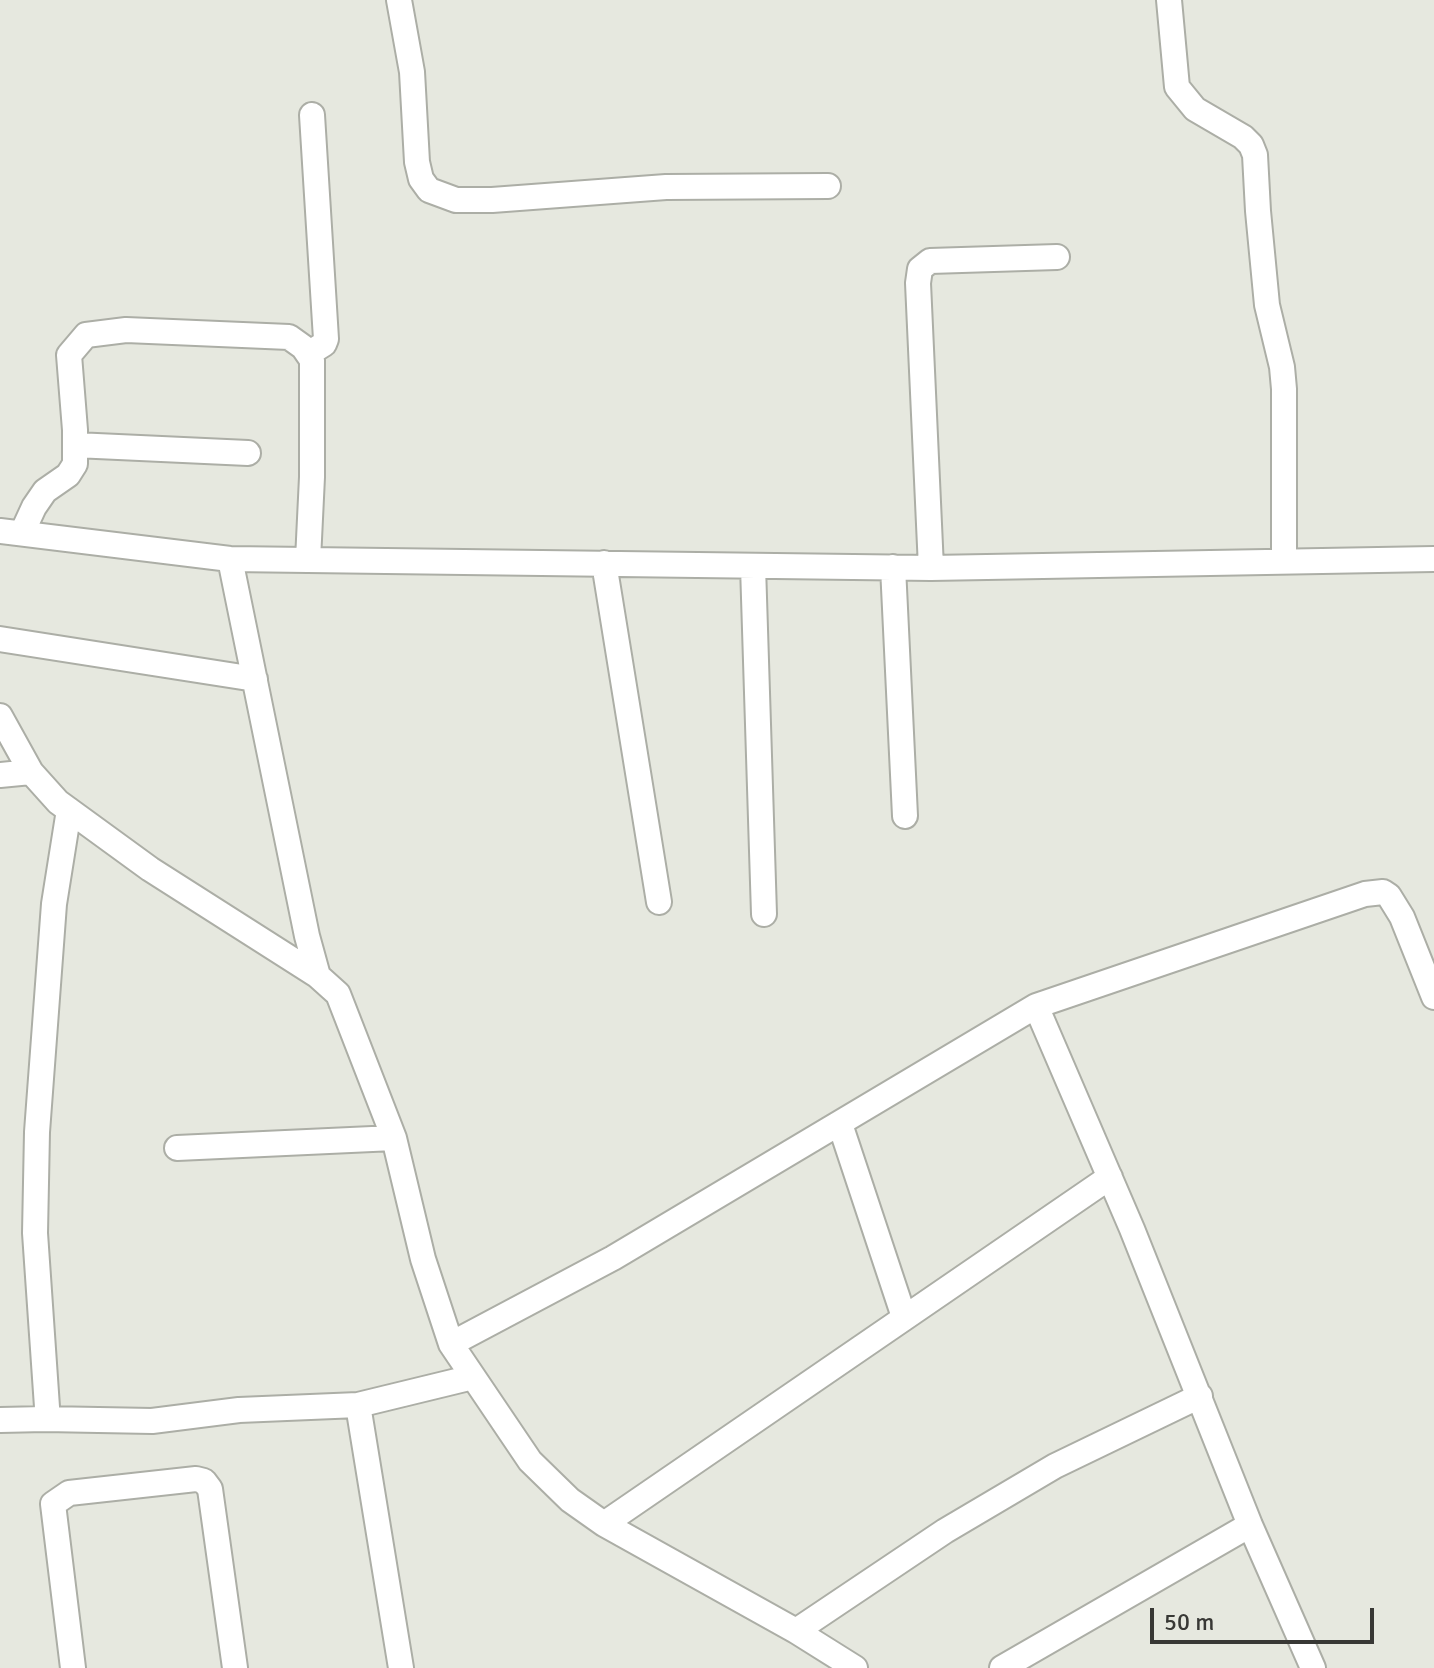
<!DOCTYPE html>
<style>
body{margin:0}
#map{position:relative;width:1434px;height:1668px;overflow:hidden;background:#e6e8df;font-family:Signika,sans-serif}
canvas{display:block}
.scale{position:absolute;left:1150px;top:1608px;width:224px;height:36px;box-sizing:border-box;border:4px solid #383835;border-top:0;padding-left:10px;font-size:24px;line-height:28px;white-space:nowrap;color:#383835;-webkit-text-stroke:6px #e6e8df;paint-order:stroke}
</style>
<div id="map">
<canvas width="1434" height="1668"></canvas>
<div class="scale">50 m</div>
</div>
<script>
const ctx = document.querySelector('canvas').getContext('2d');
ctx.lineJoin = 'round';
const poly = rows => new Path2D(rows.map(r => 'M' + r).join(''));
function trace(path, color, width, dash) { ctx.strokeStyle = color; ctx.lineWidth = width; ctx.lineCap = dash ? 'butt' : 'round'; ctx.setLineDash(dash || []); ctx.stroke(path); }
const minor = poly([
 [399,0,412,72,417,162,421,179,429,190,456,200,492,200,666,187,828,186],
 [1169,0,1177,87,1195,109,1243,137,1251,145,1255,155,1258,211,1267,305,1282,367,1284,389,1284,561],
 [308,354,324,344,326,339,312,115],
 [75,445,248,453],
 [0,531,230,559,931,568,1434,559],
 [22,533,34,507,45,491,68,475,75,464,75,430,69,355,86,335,126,330,289,337,303,347,312,360,312,477,308,560],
 [230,559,307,936,318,976],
 [604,563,659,902],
 [753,566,764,914],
 [893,567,905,816],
 [931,568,918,283,920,269,930,261,1057,257],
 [0,639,255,679],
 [0,716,31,772,58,802,150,869,318,976,338,994,394,1138,423,1259,451,1344,530,1461,570,1500,604,1524,796,1631,855,1668],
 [0,775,31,772],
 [1036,1006,1365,894,1383,892,1389,896,1402,917,1434,997],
 [840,1124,904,1317],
 [177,1148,394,1138],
 [451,1344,613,1258,1036,1006,1132,1229,1250,1525,1313,1668],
 [358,1405,401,1668],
 [45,1419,152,1421,239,1410,358,1405,473,1377],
 [0,1420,45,1419,47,1407,35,1233,37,1132,54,904,69,810],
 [604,1524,1110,1177],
 [796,1631,945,1531,1055,1466,1200,1396],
 [73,1668,53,1504,69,1493,196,1479,204,1481,210,1489,235,1668],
 [1002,1668,1250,1525]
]);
trace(minor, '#acaea6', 28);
trace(minor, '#fff', 24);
</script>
